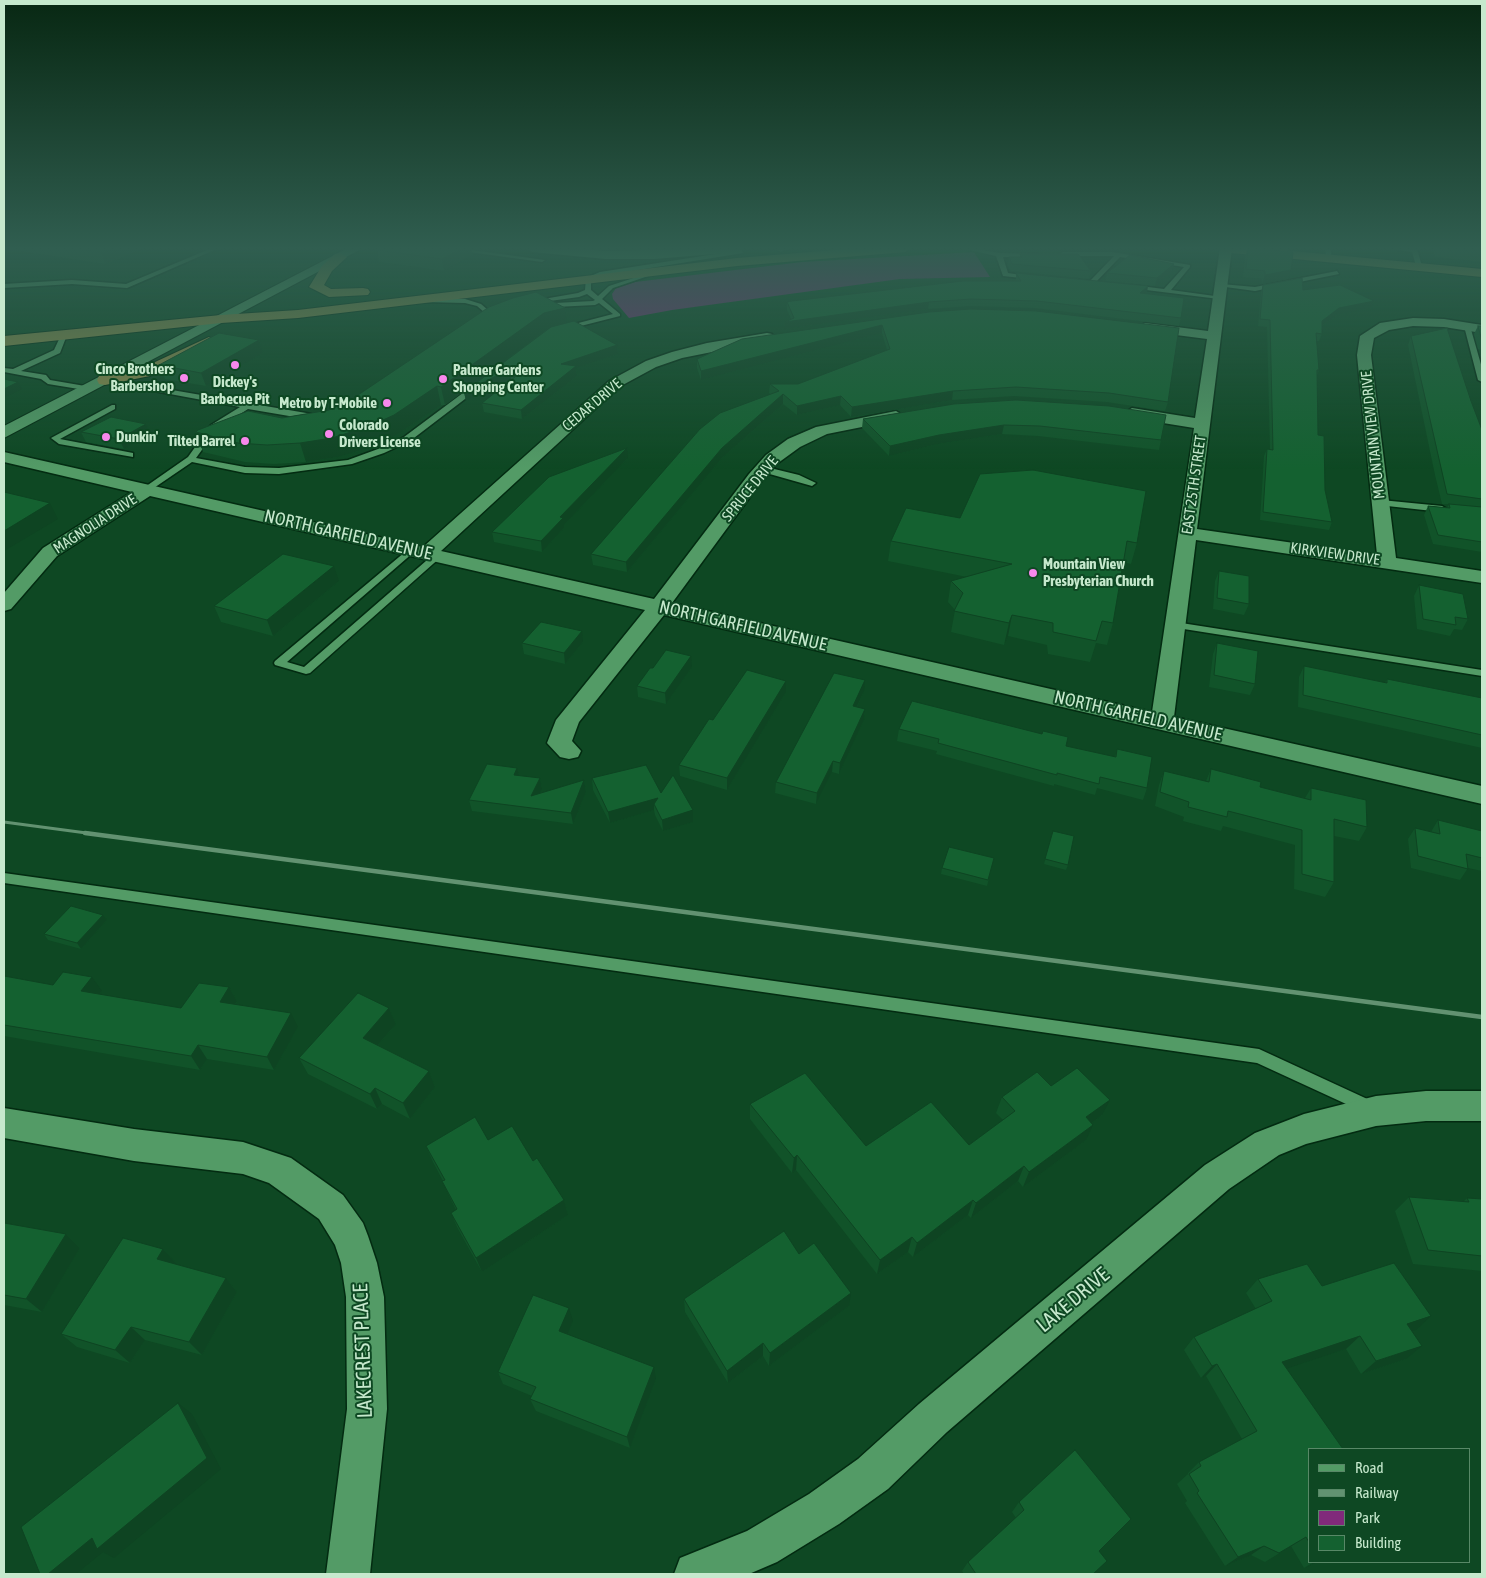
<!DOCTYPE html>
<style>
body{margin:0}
#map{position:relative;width:1486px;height:1578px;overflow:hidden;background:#0e4823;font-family:"Asap Condensed",sans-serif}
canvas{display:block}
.frame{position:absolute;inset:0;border:5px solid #c6e9cd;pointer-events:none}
.legend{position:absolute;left:1308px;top:1448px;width:162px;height:115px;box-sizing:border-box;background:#0e4823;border:1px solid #588867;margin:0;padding:6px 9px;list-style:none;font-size:15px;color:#c6e9cd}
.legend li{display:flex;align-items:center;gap:10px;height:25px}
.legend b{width:25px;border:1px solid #588867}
</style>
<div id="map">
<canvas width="1486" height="1578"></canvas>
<div class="frame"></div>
<ul class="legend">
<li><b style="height:6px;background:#539b66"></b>Road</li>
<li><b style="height:6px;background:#629271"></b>Railway</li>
<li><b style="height:14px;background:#812a7b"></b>Park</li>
<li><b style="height:14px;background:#146130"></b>Building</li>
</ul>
</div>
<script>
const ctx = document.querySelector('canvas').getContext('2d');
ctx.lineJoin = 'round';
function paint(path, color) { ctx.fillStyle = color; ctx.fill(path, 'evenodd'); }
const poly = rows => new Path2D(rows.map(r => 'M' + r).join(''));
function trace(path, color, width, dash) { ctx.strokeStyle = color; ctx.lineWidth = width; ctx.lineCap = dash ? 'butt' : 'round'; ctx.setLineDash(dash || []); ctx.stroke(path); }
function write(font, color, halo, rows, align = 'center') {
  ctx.font = font + ' "Asap Condensed",sans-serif'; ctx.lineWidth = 4; ctx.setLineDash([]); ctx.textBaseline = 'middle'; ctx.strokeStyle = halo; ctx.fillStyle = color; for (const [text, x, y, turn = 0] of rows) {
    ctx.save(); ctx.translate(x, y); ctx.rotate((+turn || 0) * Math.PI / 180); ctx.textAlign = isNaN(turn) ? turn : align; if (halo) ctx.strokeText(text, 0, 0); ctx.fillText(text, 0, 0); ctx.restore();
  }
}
paint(poly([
 [974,252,990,277,900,279,672,310,629,318,613,299,612,294,616,288,635,282,802,262]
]), '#812a7b');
const service = poly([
 [212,248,219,248,127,288,72,284,4,288,4,284,72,280,126,284,212,248],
 [440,248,456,248,545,260,542,262,440,248],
 [961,248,972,248,999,253,1038,254,1036,257,1003,257,1008,273,1034,277,1031,279,1003,276,996,256,961,248],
 [1325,248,1331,248,1331,258,1326,257,1325,248],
 [1386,248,1417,249,1422,266,1419,268,1416,266,1412,252,1386,248],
 [741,250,743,253,601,276,591,280,591,290,598,296,609,286,649,273,654,274,613,288,602,299,620,314,620,316,565,330,562,328,563,327,613,314,599,303,595,305,555,307,552,305,555,303,593,301,595,300,587,294,579,297,535,303,532,301,578,293,585,290,586,278,600,272,741,250],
 [1112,252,1190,265,1190,267,1171,290,1222,297,1219,299,1130,288,1132,285,1164,289,1184,267,1120,257,1094,284,1077,283,1079,280,1090,281,1114,256,1063,256,1060,254,1063,252,1112,252],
 [1337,271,1339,274,1255,291,1218,286,1221,284,1255,287,1337,271],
 [427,299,465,299,481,304,489,311,484,312,477,306,465,303,425,302,424,301,427,299],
 [1467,324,1470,326,1482,368,1482,382,1478,380,1464,326,1467,324],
 [64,333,67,335,60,353,21,371,46,375,50,380,91,387,91,391,48,384,41,379,4,372,4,368,13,369,54,350,61,335,64,333],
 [102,378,312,414,312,418,309,418,295,417,248,409,217,429,196,458,245,467,279,468,348,460,378,449,404,437,475,384,482,386,410,441,384,453,352,464,279,474,245,473,192,462,148,492,145,491,145,487,188,457,211,425,240,407,105,382,102,382,102,378],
 [112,405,115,405,115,409,60,439,133,453,133,457,59,444,51,438,112,405],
 [762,466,799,475,816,483,812,486,759,471,759,467,762,466],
 [1381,500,1442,506,1447,509,1442,512,1378,505,1376,503,1381,500],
 [411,547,416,550,414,552,287,662,304,667,434,554,440,554,442,556,310,673,306,674,275,665,274,663,275,661,411,547],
 [1175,622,1482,670,1482,676,1171,627,1170,625,1175,622],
 [4,873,1259,1049,1376,1103,1378,1108,1376,1113,1370,1115,1257,1063,4,883,4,873]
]);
const minor = poly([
 [526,248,567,248,606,251,745,248,739,252,654,259,606,259,532,252,526,248],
 [774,248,787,248,781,252,774,248],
 [1220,248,1232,248,1197,529,1377,555,1357,355,1360,336,1380,323,1413,318,1444,319,1482,325,1482,333,1444,327,1413,326,1389,330,1374,338,1371,355,1396,558,1482,571,1482,583,1196,540,1174,717,1482,786,1482,804,664,615,579,722,572,741,581,751,578,757,569,759,560,757,547,743,556,720,645,610,150,496,57,556,11,609,4,611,4,593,43,548,132,492,4,462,4,452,423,547,609,381,646,361,672,352,707,343,767,333,772,334,774,337,772,340,682,358,656,367,619,387,441,551,654,599,749,474,766,455,788,439,816,427,896,411,904,416,902,419,827,434,800,447,778,463,761,482,672,603,1152,712,1194,428,1132,418,1124,413,1132,408,1195,418,1207,339,1145,331,1138,327,1145,323,1208,331,1220,248],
 [1426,1091,1482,1091,1482,1121,1426,1121,1376,1126,1306,1144,1279,1155,1229,1189,947,1432,888,1489,839,1524,777,1562,749,1574,674,1574,680,1558,747,1531,809,1494,858,1459,919,1404,1205,1165,1255,1133,1304,1114,1376,1096,1426,1091],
 [4,1108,134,1129,243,1142,291,1158,343,1195,363,1223,368,1236,377,1263,384,1297,387,1409,370,1574,326,1574,347,1409,346,1297,341,1263,335,1245,319,1219,269,1183,243,1174,134,1161,4,1138,4,1108]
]);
const secondary = poly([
 [348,248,363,248,4,438,4,426,348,248]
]);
const trunk = poly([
 [861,248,911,248,905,252,737,266,298,318,221,323,4,346,4,336,221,315,298,310,737,258,861,248],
 [1216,248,1260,248,1482,269,1482,277,1222,252,1216,248],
 [340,253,347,257,332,271,324,285,331,289,363,288,368,289,370,292,368,295,329,297,309,287,322,266,335,254,340,253],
 [209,337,217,342,214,345,150,376,105,385,99,384,97,380,99,376,140,369,209,337]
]);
trace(service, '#032b11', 3);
trace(minor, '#032b11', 3);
trace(secondary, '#032b11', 2);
trace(trunk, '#032b11', 2);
paint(service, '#539b66');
paint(minor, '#539b66');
paint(secondary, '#539b66');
paint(trunk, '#908c4b');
trace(poly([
 [4,822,94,834]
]), '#629271', 3);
trace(poly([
 [85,833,1482,1017]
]), '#629271', 4.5);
paint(poly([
 [6,248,144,248,105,264,6,249],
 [382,248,483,248,480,249,471,249,472,254,444,271,379,262,377,250],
 [1248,248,1288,279,1262,284,1262,279,1243,277,1245,256],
 [1271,248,1292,248,1291,249],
 [1432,248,1482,248,1482,262,1435,257],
 [1020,254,1091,271,1089,279,1011,271,1007,265,1009,257,1020,257],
 [1172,272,1155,286,1105,281,1107,273],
 [1016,273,1146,294,1181,318,1179,326,1035,308,970,306,928,309,784,329,785,322,791,319,787,310,787,302,1016,281],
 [1263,285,1303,290,1374,301,1371,308,1337,315,1322,326,1322,334,1319,341,1316,341,1319,370,1317,376,1318,435,1325,490,1332,522,1329,530,1260,520,1264,456,1267,449,1270,449,1267,327,1258,326,1261,292],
 [929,312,1168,402,1165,411,1107,402,1014,396,952,400,851,417,840,405,797,415,783,404,722,458,627,572,593,565,591,554,770,394,769,393,770,384,798,384,887,350,882,333,701,380,697,368,697,359],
 [566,323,617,345,618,354,576,368,577,376,522,419,484,412,482,403,512,379,511,379,466,401,464,392,546,330,445,405,441,405,398,434,375,446,338,457,306,462,274,464,245,462,203,452,196,432,329,410,349,401],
 [1478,326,1482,326,1482,350,1478,349,1474,334],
 [1411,336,1471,401,1482,430,1482,552,1433,544,1424,515,1428,506,1447,508,1449,504,1442,504,1435,475,1408,345],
 [259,340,263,353,206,386,165,379,159,365],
 [954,404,1161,440,1159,450,1038,436,1002,434,938,444,889,456,862,428,863,419],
 [146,424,150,434,124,449,86,442,81,432],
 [628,458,564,525,564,528,542,552,494,542,492,532],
 [960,518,1137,543,1131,564,1123,562,1113,623,1107,645,1096,643,1090,662,1048,654,1047,645,1008,636,1004,645,951,632,955,610,948,602,951,581,967,577,888,561,891,541],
 [1219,571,1249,604,1244,615,1213,609,1215,581],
 [339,581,273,636,221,622,214,606],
 [1419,585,1468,619,1462,630,1454,629,1450,636,1417,629,1414,596],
 [583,642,565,664,524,654,522,643],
 [1217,643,1255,684,1250,695,1209,687,1213,654],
 [1304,666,1385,683,1387,679,1482,698,1482,748,1298,707,1299,677],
 [692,667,666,704,638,697,637,686],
 [864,691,857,707,865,709,864,720,839,774,832,772,816,804,775,793,776,782],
 [786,692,727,790,680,776,679,765,713,720],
 [899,729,1066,746,1115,757,1117,749,1147,788,1143,800,1097,788,1095,795,1054,784,1054,786,936,754,937,751,897,741],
 [517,768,519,776,540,778,542,789,540,793,584,780,586,792,573,824,472,811,469,800],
 [1211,769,1260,787,1305,798,1311,788,1367,827,1359,841,1334,836,1334,882,1325,897,1294,889,1295,845,1223,826,1221,831,1183,821,1184,817,1155,806,1159,785,1164,771,1206,781],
 [592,778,661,793,693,822,663,831,655,815,654,810,610,823,593,790],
 [1438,820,1482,831,1482,871,1468,868,1460,880,1411,868,1408,839,1415,828,1431,832],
 [1053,831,1068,865,1066,870,1044,864],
 [994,858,987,886,941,874,942,868],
 [103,915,107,920,81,949,48,940,44,934],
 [4,976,53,985,102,991,99,995,181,1008,229,987,237,1001,235,1005,298,1027,274,1070,207,1059,200,1070,4,1036],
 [389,1008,396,1024,378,1045,429,1071,435,1087,410,1119,382,1104,377,1109,308,1074,299,1058],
 [1051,1086,1102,1115,1092,1123,1086,1140,1023,1187,1018,1181,971,1218,968,1215,913,1257,908,1252,877,1274,796,1170,792,1173,750,1119,750,1104,866,1146,969,1145,1003,1120,996,1113,1002,1097],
 [488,1140,533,1161,564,1200,568,1215,482,1272,457,1227,451,1213,456,1210,442,1181,443,1181,433,1162,426,1146],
 [1409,1197,1464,1201,1467,1198,1482,1199,1482,1271,1413,1264,1395,1211],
 [4,1223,66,1234,80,1248,42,1312,4,1305],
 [163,1249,176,1263,175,1264,226,1278,237,1292,202,1355,145,1340,130,1363,77,1347,61,1334],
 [799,1254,849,1306,769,1366,763,1356,728,1383,685,1312,684,1299],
 [1258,1279,1322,1286,1416,1330,1411,1331,1406,1359,1361,1374,1346,1349,1287,1368,1310,1449,1310,1562,1317,1562,1304,1568,1291,1546,1265,1562,1251,1555,1225,1566,1185,1503,1187,1501,1177,1484,1188,1474,1188,1473,1199,1462,1242,1439,1206,1376,1201,1378,1184,1350,1194,1337,1256,1309,1246,1293],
 [573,1321,567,1334,656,1379,630,1448,536,1411,530,1399,532,1396,503,1384,498,1372],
 [1019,1502,1099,1551,1093,1574,964,1574,962,1571,968,1562,1016,1518,1012,1512]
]), '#115329');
paint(poly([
 [111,248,144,248,105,264,101,252],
 [462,248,471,248,472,254,444,271,442,259],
 [1174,264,1172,272,1155,286,1157,278],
 [1291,270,1288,279,1262,284,1265,275],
 [1148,286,1147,293,1140,293],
 [1374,301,1371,308,1337,315,1319,328,1322,321,1339,308],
 [929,302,928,309,784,329,785,322],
 [565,308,567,325,546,330,445,405,441,387,544,313],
 [882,325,882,333,701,380,701,371],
 [259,340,263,353,206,386,201,373],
 [617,345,618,354,576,368,577,376,522,419,521,410,561,364],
 [510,369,511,379,466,401,464,392],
 [18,382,22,389,4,398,4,389],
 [437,386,441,405,398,434,375,446,338,457,306,462,300,443],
 [953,391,952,400,851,417,852,407],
 [783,394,783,404,722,458,627,572,626,562,722,448],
 [841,396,840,405,797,415,797,406],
 [146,424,150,434,124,449,119,439],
 [1004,425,1002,434,938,444,889,456,890,446,939,435],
 [627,448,628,458,564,525,564,528,542,552,541,541,560,517],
 [50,503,58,519,4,551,4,531],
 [334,566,339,581,273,636,267,620],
 [1012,615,1008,636,1004,645,1009,623],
 [582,631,583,642,565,664,564,653],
 [691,656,692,667,666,704,665,693],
 [865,680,864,691,852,717,853,706],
 [786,681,786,692,727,790,727,778],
 [865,709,864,720,839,774,840,763],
 [833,761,832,772,816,804,817,793],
 [517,768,520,779,514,775],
 [540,778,542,789,533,807,531,796],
 [584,780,586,792,573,824,571,813],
 [658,798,654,804,654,810,610,823,608,812],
 [693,810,693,822,663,831,662,820],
 [103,915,107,920,81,949,77,943],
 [92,977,102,991,91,1005,81,991],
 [229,987,237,1001,228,1016,220,1002],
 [389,1008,396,1024,370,1054,363,1038],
 [291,1013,298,1027,274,1070,267,1057],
 [198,1045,207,1059,200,1070,191,1056],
 [429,1071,435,1087,410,1119,403,1103],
 [375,1088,382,1104,377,1109,370,1094],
 [1110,1100,1102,1115,1079,1133,1086,1117],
 [1093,1125,1086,1140,1023,1187,1029,1172],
 [797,1155,796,1170,792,1173,794,1158],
 [1024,1166,1018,1181,971,1218,976,1203],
 [564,1200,568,1215,482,1272,476,1258],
 [973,1200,968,1215,913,1257,917,1243],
 [66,1234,80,1248,42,1312,26,1299],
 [912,1237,908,1252,877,1274,880,1260],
 [163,1249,176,1263,170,1273,157,1259],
 [226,1278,237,1292,202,1355,189,1342],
 [851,1293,849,1306,769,1366,770,1353],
 [569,1308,573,1321,563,1344,559,1331],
 [1431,1316,1416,1330,1391,1337,1407,1324],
 [131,1327,145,1340,130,1363,115,1350],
 [1360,1336,1346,1349,1270,1374,1282,1362],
 [763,1343,763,1356,728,1383,727,1371],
 [1422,1346,1406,1359,1361,1374,1376,1361],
 [1217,1364,1206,1376,1201,1378,1212,1366],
 [654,1367,656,1379,630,1448,627,1437],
 [178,1403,192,1414,221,1469,114,1558,103,1552,76,1574,48,1574],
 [1264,1546,1251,1555,1225,1566,1238,1557],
 [1314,1562,1317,1562,1304,1568]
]), '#0e4422');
const building = poly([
 [73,248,111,248,101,252,73,248],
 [382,248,462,248,442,259,377,250,382,248],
 [1248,248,1293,252,1291,270,1265,275,1265,271,1246,269,1248,248],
 [1463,248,1482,248,1482,250,1463,248],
 [1020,254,1078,254,1091,271,1012,264,1009,257,1022,257,1020,254],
 [1130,255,1174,264,1157,278,1107,273,1130,255],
 [1016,273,1148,286,1140,293,1184,298,1181,318,1037,301,971,299,929,302,785,322,794,318,787,302,792,301,963,281,1021,281,1016,273],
 [1302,278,1303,290,1340,285,1374,301,1339,308,1322,321,1322,334,1316,333,1319,370,1317,370,1318,435,1324,436,1325,490,1332,522,1263,512,1267,449,1273,450,1270,320,1260,319,1263,285,1302,278],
 [536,292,565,308,544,313,441,387,437,386,394,415,370,426,332,438,300,443,267,445,238,443,196,432,198,430,248,411,282,418,329,410,349,401,489,307,513,298,536,292],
 [971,309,1036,311,1179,328,1168,402,1109,393,1016,387,953,391,852,407,841,396,797,406,783,394,722,448,626,562,591,554,700,429,720,413,779,391,770,384,798,384,890,349,882,325,701,371,697,359,742,339,929,312,971,309],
 [574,321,617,345,561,364,576,366,521,410,482,403,515,377,510,369,464,392,551,327,574,321],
 [1478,326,1482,326,1482,341,1478,326],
 [1447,328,1471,401,1482,430,1482,499,1447,494,1411,336,1447,328],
 [219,333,259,340,201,373,159,365,219,333],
 [4,379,18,382,4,389,4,379],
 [1016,400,1109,406,1166,415,1161,440,1040,426,1004,425,939,435,890,446,863,419,954,404,1016,400],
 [111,417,146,424,119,439,81,432,111,417],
 [627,448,560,517,563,518,541,541,492,532,549,477,627,448],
 [1033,470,1146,491,1137,543,1127,541,1113,623,1102,621,1096,641,1053,632,1053,623,1012,615,1009,623,954,611,963,593,951,581,1012,564,891,541,906,508,960,518,980,474,1033,470],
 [4,492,50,503,4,531,4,492],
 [1449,504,1482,507,1482,542,1438,535,1428,506,1450,508,1449,504],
 [283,554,334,566,267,620,214,606,283,554],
 [1219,571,1249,576,1249,604,1217,598,1219,571],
 [1419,585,1463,594,1468,619,1455,617,1456,625,1423,619,1419,585],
 [541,622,582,631,564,653,522,643,541,622],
 [1217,643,1258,651,1255,684,1214,675,1217,643],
 [666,650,691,656,665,693,637,686,650,668,653,668,666,650],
 [1304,666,1387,683,1387,679,1482,698,1482,735,1303,695,1304,666],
 [747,670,786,681,727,778,679,765,709,719,713,720,747,670],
 [834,673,865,680,853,706,865,709,840,763,833,761,817,793,776,782,834,673],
 [912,701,1042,734,1043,731,1068,737,1066,746,1116,757,1117,749,1152,757,1147,788,1100,777,1099,784,1057,773,1057,775,938,743,939,739,899,729,912,701],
 [487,764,517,768,514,775,540,778,531,796,584,780,571,813,469,800,487,764],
 [646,765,661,793,673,775,693,810,662,820,654,804,658,798,608,812,592,778,646,765],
 [1211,769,1261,782,1260,787,1311,800,1311,788,1366,800,1367,827,1334,819,1334,882,1302,874,1302,830,1228,811,1227,817,1188,807,1189,802,1160,792,1164,771,1209,782,1211,769],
 [1438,820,1482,831,1482,858,1466,854,1468,869,1418,856,1415,828,1440,834,1438,820],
 [1053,831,1074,836,1068,865,1045,859,1053,831],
 [949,847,994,858,988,880,942,868,949,847],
 [71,906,103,915,77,943,44,934,71,906],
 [63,972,92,977,81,991,181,1008,199,983,229,987,220,1002,291,1013,267,1057,198,1045,191,1056,4,1025,4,976,53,985,63,972],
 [358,993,389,1008,363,1038,429,1071,403,1103,375,1088,370,1094,299,1058,358,993],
 [1077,1068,1110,1100,1086,1117,1093,1125,1029,1172,1024,1166,976,1203,973,1200,917,1243,912,1237,880,1260,797,1155,794,1158,750,1104,805,1073,866,1146,931,1102,969,1145,1015,1111,1002,1097,1037,1072,1051,1086,1077,1068],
 [475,1117,488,1140,512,1126,533,1161,537,1158,564,1200,476,1258,451,1213,457,1209,442,1181,445,1180,426,1146,475,1117],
 [1409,1197,1469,1202,1467,1198,1482,1199,1482,1256,1428,1250,1409,1197],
 [4,1223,66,1234,26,1299,4,1295,4,1223],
 [784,1231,799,1254,814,1243,851,1293,770,1353,763,1343,727,1371,684,1299,784,1231],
 [123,1238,163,1249,157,1259,226,1278,189,1342,131,1327,115,1350,61,1334,123,1238],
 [1394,1263,1431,1316,1407,1324,1422,1346,1376,1361,1360,1336,1282,1362,1343,1449,1310,1449,1310,1544,1306,1537,1279,1553,1264,1546,1238,1557,1197,1493,1199,1491,1189,1474,1201,1466,1199,1462,1257,1431,1217,1364,1212,1366,1194,1337,1272,1301,1258,1279,1307,1264,1322,1286,1394,1263],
 [533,1295,569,1308,559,1331,654,1367,627,1437,530,1399,536,1387,498,1372,533,1295],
 [178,1403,207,1458,97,1549,92,1538,48,1574,40,1574,21,1527,178,1403],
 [1075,1450,1131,1519,1099,1551,1107,1561,1093,1574,976,1574,968,1562,1024,1510,1019,1502,1075,1450]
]);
paint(building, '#146130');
trace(building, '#0e4422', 1);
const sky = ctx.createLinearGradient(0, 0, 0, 469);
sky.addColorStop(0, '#082813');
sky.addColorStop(0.53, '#305e50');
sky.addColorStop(1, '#305e5000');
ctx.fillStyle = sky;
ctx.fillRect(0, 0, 1486, 469);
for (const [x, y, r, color] of [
 [235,365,5,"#f788ec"],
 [184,378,5,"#f788ec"],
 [443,379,5,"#f788ec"],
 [387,403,5,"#f788ec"],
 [329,434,5,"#f788ec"],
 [106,437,5,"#f788ec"],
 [245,441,5,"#f788ec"],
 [1033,573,5,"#f788ec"]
]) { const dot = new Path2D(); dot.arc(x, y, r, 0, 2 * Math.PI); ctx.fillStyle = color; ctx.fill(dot); trace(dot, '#0e4823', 2); }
write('bold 15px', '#c6e9cd', '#0e4823', [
 ["Cinco Brothers",174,369,"right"],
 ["Barbershop",174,386,"right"],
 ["Palmer Gardens",453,370],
 ["Shopping Center",453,387],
 ["Dickey's",235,382,"center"],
 ["Barbecue Pit",235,399,"center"],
 ["Metro by T-Mobile",377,403,"right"],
 ["Colorado",339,425],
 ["Drivers License",339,442],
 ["Dunkin'",116,437],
 ["Tilted Barrel",235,441,"right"],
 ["Mountain View",1043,564],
 ["Presbyterian Church",1043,581]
], 'left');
write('15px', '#c6e9cd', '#0e4823', [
 ["CEDAR DRIVE",592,405,-40],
 ["MOUNTAIN VIEW DRIVE",1373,435,-96],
 ["EAST 25TH STREET",1194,485,-82],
 ["SPRUCE DRIVE",750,489,-51],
 ["MAGNOLIA DRIVE",95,524,-33],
 ["KIRKVIEW DRIVE",1335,554,8]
]);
write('18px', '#c6e9cd', '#0e4823', [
 ["NORTH GARFIELD AVENUE",348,535,13],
 ["NORTH GARFIELD AVENUE",743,626,13],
 ["NORTH GARFIELD AVENUE",1138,716,13]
]);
write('21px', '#c6e9cd', '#0e4823', [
 ["LAKE DRIVE",1073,1300,-40],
 ["LAKECREST PLACE",363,1351,-92]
]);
</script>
